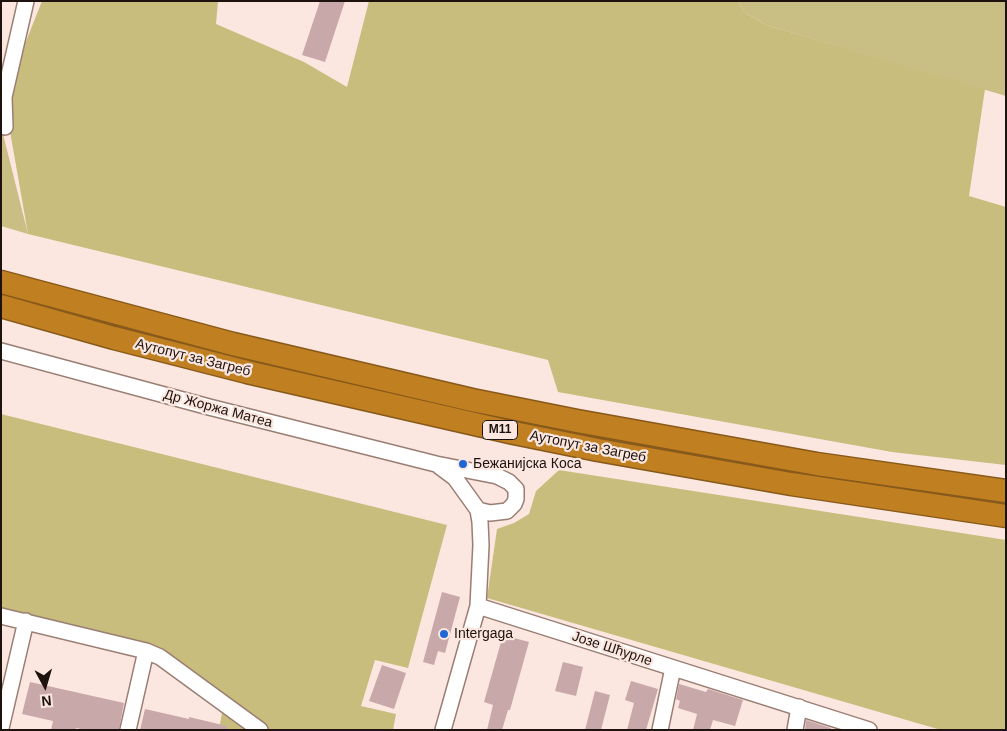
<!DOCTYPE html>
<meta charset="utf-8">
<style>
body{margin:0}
#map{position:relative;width:1007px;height:731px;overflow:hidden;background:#fbe7e0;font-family:Helvetica,sans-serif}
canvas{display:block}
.frame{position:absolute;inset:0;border:2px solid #1d120e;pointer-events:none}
.north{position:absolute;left:20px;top:661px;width:50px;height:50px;-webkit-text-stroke:4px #fbe7e0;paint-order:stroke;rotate:174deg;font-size:14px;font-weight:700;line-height:20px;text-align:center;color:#1d120e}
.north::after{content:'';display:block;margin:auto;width:18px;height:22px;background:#1d120e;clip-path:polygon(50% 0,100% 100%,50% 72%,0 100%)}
</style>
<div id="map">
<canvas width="1007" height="731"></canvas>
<div class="frame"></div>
<div class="north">N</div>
</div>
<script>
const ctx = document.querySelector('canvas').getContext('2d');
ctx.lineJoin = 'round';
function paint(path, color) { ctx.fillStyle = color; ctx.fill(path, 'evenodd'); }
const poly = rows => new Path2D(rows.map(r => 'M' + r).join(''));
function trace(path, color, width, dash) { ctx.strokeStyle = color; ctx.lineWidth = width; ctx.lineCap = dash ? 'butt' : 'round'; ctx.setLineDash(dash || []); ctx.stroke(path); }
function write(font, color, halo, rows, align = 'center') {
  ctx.font = font + ' Helvetica,sans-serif'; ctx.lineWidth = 4.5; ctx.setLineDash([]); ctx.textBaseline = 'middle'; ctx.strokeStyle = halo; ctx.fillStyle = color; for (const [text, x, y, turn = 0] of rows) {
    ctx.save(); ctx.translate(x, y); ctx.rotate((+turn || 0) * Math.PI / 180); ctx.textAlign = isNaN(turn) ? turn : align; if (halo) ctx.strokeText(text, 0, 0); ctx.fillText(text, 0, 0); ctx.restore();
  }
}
paint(poly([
 [738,1,1006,1,1006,96,766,25,744,12],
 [1,126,28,234,1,226]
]), '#c9be83');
paint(poly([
 [42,1,218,1,216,24,304,62,347,87,369,1,738,1,744,12,766,25,985,89,969,196,1006,207,1006,465,892,452,558,392,548,360,28,234,4,97],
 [1,414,447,525,408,668,375,660,361,706,396,714,393,730,262,730,146,645,1,613],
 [559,470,1006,540,1006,730,941,730,487,598,497,529,514,523,529,514,536,491],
 [223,707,254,730,219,730]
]), '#c9bd7d');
paint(poly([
 [320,1,345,1,325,62,302,55],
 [442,592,460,597,445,653,438,651,434,665,423,662],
 [503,635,529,642,510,710,508,710,502,730,487,730,493,705,484,702],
 [563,662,583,667,576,696,555,691],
 [382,665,406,673,394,709,369,701],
 [631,681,658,689,646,730,627,730,634,703,625,700],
 [30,682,124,703,119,730,86,730,76,728,76,730,51,730,53,721,22,714],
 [679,684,706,692,708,689,743,700,735,726,713,720,710,730,693,730,697,714,678,708,680,701,676,699],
 [595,691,610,695,601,730,585,730],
 [145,709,189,719,189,717,227,726,226,730,140,730],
 [806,720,831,728,831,730,805,730]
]), '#c9a8aa');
const minor = poly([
 [5,127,4,97,26,1],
 [1,351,209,407,436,464,497,476,509,482,516,489,516,499,514,504,507,511,490,513,478,510],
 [439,466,455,478,478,510,480,522,481,545,478,606,443,730],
 [478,606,869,730],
 [1,616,146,651,160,657,260,730],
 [1,728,26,621],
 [128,730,146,651],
 [660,730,673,668],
 [795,730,799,707]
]);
const highway = poly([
 [1,282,233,344,472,400,577,421,817,464,1006,491],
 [1,306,114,338,247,372,514,433,598,450,791,484,1006,516]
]);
trace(minor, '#9a7e73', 18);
trace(highway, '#87591a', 25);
trace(minor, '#fff', 15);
trace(highway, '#c07f21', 22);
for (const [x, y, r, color] of [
 [463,464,5,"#1f67d3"],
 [444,634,5,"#1f67d3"]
]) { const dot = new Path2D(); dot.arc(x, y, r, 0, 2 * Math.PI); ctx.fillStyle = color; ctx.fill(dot); trace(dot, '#fbe7e0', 2); }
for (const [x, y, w] of [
 [500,430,35]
]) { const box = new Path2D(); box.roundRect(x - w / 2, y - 9.5, w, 19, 4); ctx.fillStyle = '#fbe7e0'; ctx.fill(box); trace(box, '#1d120e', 1); }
write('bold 12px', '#1d120e', null, [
 ["M11",500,430]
]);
write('14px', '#1d120e', '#fbe7e0', [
 ["Аутопут за Загреб",193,358,14],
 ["Др Жоржа Матеа",218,409,15],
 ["Аутопут за Загреб",588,447,11],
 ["Јозе Шћурле",612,649,18]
]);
write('14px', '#1d120e', '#fbe7e0', [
 ["Бежанијска Коса",473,464],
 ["Intergaga",454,634]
], 'left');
</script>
